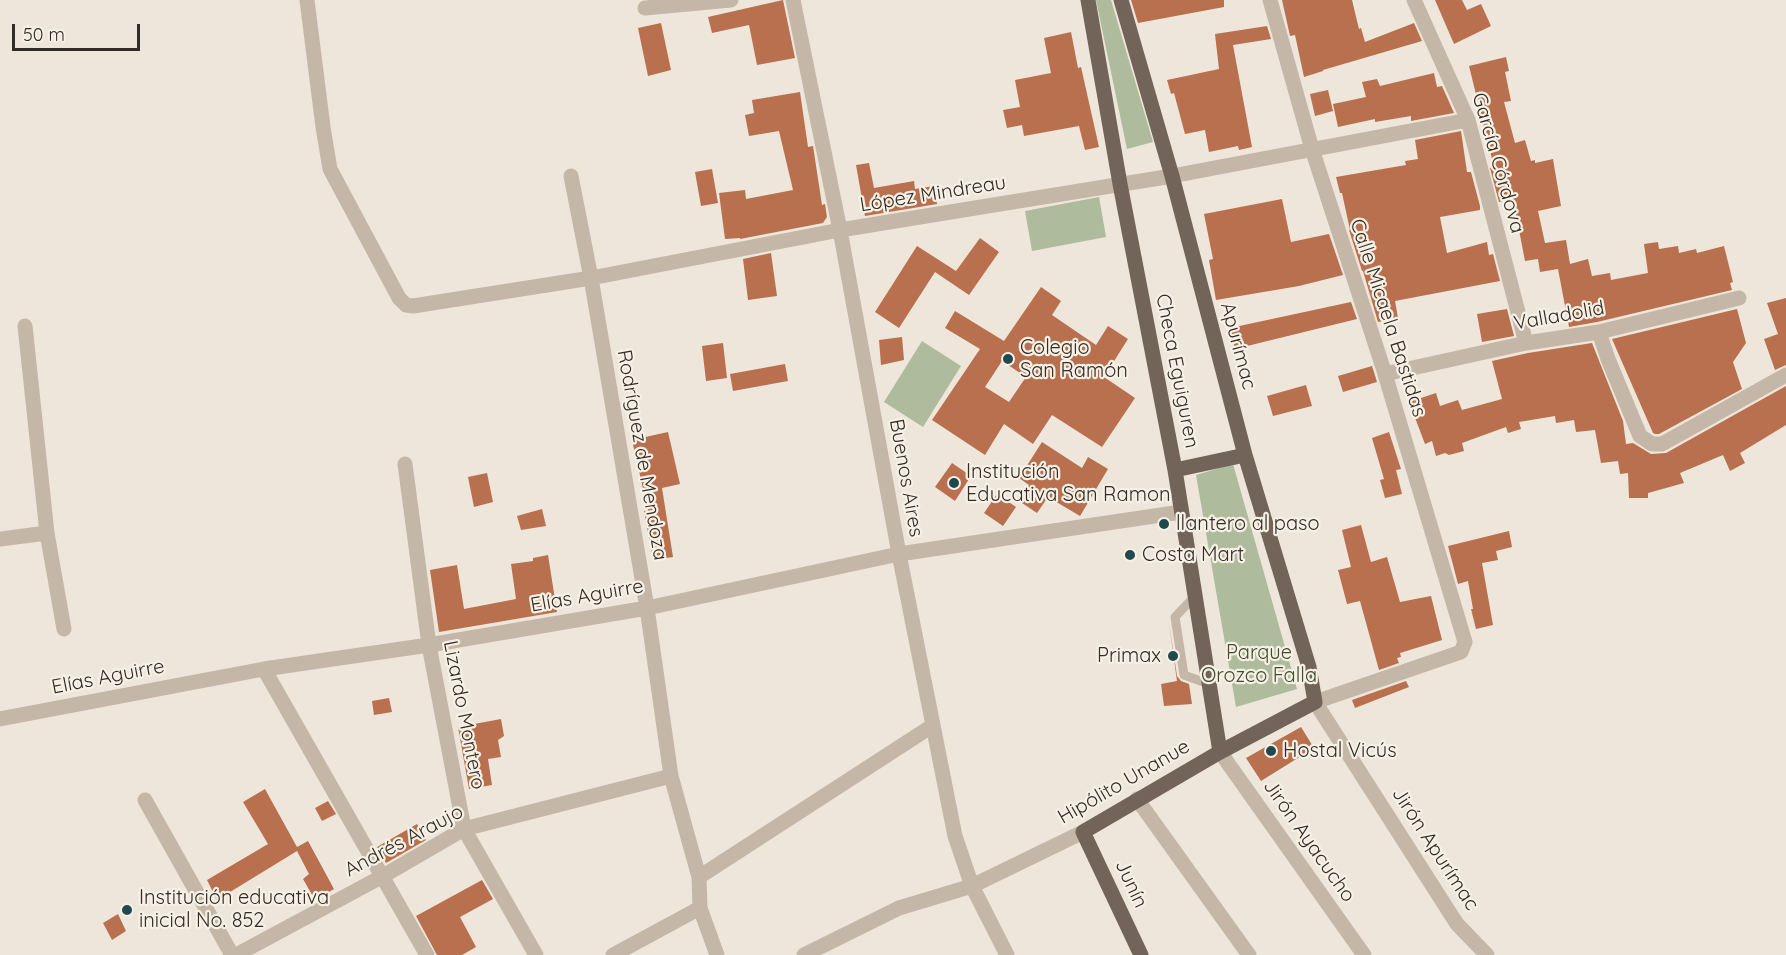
<!DOCTYPE html>
<meta charset="utf-8">
<style>
body{margin:0}
#map{position:relative;width:1786px;height:955px;overflow:hidden;background:#eee6da;font-family:Quicksand,sans-serif}
canvas{display:block}
.scale{position:absolute;left:12px;top:24px;width:128px;height:27px;box-sizing:border-box;border:3px solid #322b27;border-top:0;padding-left:8px;font-size:18px;line-height:21px;white-space:nowrap;color:#322b27;-webkit-text-stroke:4px #f6f0e5;paint-order:stroke}
</style>
<div id="map">
<canvas width="1786" height="955"></canvas>
<div class="scale">50 m</div>
</div>
<script>
const ctx = document.querySelector('canvas').getContext('2d');
ctx.lineJoin = 'round';
function paint(path, color) { ctx.fillStyle = color; ctx.fill(path, 'evenodd'); }
const poly = rows => new Path2D(rows.map(r => 'M' + r).join(''));
function trace(path, color, width, dash) { ctx.strokeStyle = color; ctx.lineWidth = width; ctx.lineCap = dash ? 'butt' : 'round'; ctx.setLineDash(dash || []); ctx.stroke(path); }
function write(font, color, halo, rows, align = 'center') {
  ctx.font = font + ' Quicksand,sans-serif'; ctx.lineWidth = 4.5; ctx.setLineDash([]); ctx.textBaseline = 'middle'; ctx.strokeStyle = halo; ctx.fillStyle = color; for (const [text, x, y, turn = 0] of rows) {
    ctx.save(); ctx.translate(x, y); ctx.rotate((+turn || 0) * Math.PI / 180); ctx.textAlign = isNaN(turn) ? turn : align; if (halo) ctx.strokeText(text, 0, 0); ctx.fillText(text, 0, 0); ctx.restore();
  }
}
paint(poly([
 [1096,0,1111,0,1153,142,1127,149],
 [1099,197,1106,237,1032,251,1025,211],
 [922,341,961,366,923,427,884,402],
 [1233,464,1297,689,1236,707,1196,475]
]), '#aebb9c');
paint(poly([
 [783,0,795,58,757,65,749,25,712,33,708,17],
 [1131,0,1224,0,1224,7,1138,23],
 [1282,0,1352,0,1359,29,1361,28,1365,42,1414,23,1422,41,1323,70,1323,71,1304,77,1295,35,1290,36],
 [1435,0,1462,0,1467,10,1481,4,1491,26,1454,44],
 [661,23,671,70,648,76,638,28],
 [1267,26,1271,39,1233,45,1252,147,1239,150,1238,146,1209,152,1205,130,1185,134,1174,93,1171,94,1167,80,1219,69,1215,34],
 [1071,32,1078,68,1081,67,1099,147,1085,150,1079,126,1024,136,1022,125,1007,128,1003,110,1020,107,1015,80,1051,73,1044,38],
 [1506,57,1509,71,1505,72,1511,101,1504,102,1515,143,1525,140,1531,161,1535,160,1535,163,1553,159,1556,177,1561,206,1538,211,1545,243,1566,240,1570,264,1588,259,1592,276,1610,273,1611,280,1648,273,1644,244,1658,242,1659,249,1678,246,1679,253,1696,249,1697,253,1724,246,1733,282,1730,283,1732,290,1597,322,1569,327,1558,269,1540,272,1538,259,1525,261,1513,199,1499,202,1490,168,1494,167,1469,66],
 [1434,73,1437,87,1442,86,1454,113,1411,121,1411,116,1375,122,1375,119,1338,127,1333,104,1366,97,1362,82,1377,79,1380,86],
 [1328,90,1333,111,1315,116,1310,94],
 [800,92,808,147,813,146,822,205,825,204,827,217,823,223,740,239,740,238,725,239,719,193,745,190,746,199,793,190,779,131,749,136,745,115,754,113,752,100],
 [1461,131,1467,172,1471,172,1480,206,1480,210,1440,217,1447,253,1487,242,1489,255,1493,254,1500,281,1395,301,1398,318,1378,322,1363,271,1362,271,1349,230,1350,230,1342,193,1340,193,1336,177,1406,165,1405,161,1418,159,1415,140],
 [869,163,874,188,914,181,915,189,934,186,937,204,865,216,856,165],
 [712,169,718,203,701,206,695,172],
 [1282,199,1291,242,1329,234,1343,275,1299,286,1216,300,1209,260,1213,259,1204,214],
 [980,238,999,252,969,295,935,272,899,328,875,312,917,246,956,271],
 [771,253,777,296,748,300,743,259],
 [1041,287,1061,301,1052,315,1096,345,1108,326,1128,339,1104,377,1135,398,1102,447,1052,415,1033,444,1004,424,985,455,932,420,980,349,945,328,955,311,1004,341],
 [1002,361,1026,377,1009,402,985,387],
 [1786,298,1786,365,1775,370,1764,339,1778,334,1767,303],
 [1351,302,1357,319,1235,349,1230,328],
 [1507,309,1514,336,1482,342,1477,314],
 [1737,309,1746,343,1733,362,1742,389,1659,434,1655,434,1653,433,1612,339],
 [902,337,904,360,881,365,879,340],
 [723,343,727,378,706,381,702,346],
 [1592,343,1623,421,1626,444,1633,443,1651,454,1666,453,1786,386,1786,425,1740,453,1745,463,1730,471,1723,455,1680,473,1684,483,1648,493,1648,498,1629,498,1628,473,1620,474,1618,461,1601,463,1595,430,1576,432,1574,420,1556,423,1555,416,1519,422,1521,429,1508,433,1506,427,1462,443,1464,451,1449,455,1445,453,1436,456,1432,441,1425,444,1409,402,1436,393,1440,406,1458,400,1462,410,1502,399,1492,361,1528,353],
 [785,364,788,381,733,391,730,374],
 [1372,366,1377,382,1343,392,1338,376],
 [1306,385,1312,406,1273,416,1267,396],
 [668,432,680,484,662,488,673,557,653,560,644,511,648,511,632,440],
 [1389,432,1401,469,1396,470,1402,494,1385,498,1380,480,1384,479,1372,438],
 [1042,442,1082,468,1088,457,1108,469,1080,516,1048,497,1037,513,1019,501,1029,485,1019,478],
 [952,463,971,476,955,501,935,487],
 [487,473,493,502,474,507,468,477],
 [997,494,1016,507,1003,526,984,513],
 [542,509,546,526,521,530,517,516],
 [1361,525,1371,562,1387,557,1400,602,1431,596,1442,640,1400,653,1401,657,1397,658,1399,663,1379,670,1360,601,1347,604,1338,570,1351,567,1342,530],
 [1509,531,1512,547,1496,551,1498,560,1482,563,1493,625,1476,629,1471,609,1473,609,1468,581,1458,584,1448,546],
 [548,555,557,612,439,632,430,570,457,565,464,609,516,599,511,564,533,561,533,558],
 [1169,623,1177,676,1181,681,1189,684,1192,704,1164,706,1161,684,1177,681],
 [1406,681,1409,687,1355,708,1352,700],
 [389,698,392,712,374,715,372,701],
 [501,719,504,736,498,740,501,757,488,759,492,785,469,789,458,727],
 [1301,727,1314,748,1261,781,1246,758],
 [265,789,297,847,308,841,334,889,315,900,303,879,309,874,297,851,217,900,207,880,268,844,243,802],
 [328,801,336,814,322,821,315,808],
 [417,824,426,840,386,863,377,847],
 [482,880,493,899,460,917,476,947,462,955,437,955,416,916],
 [118,914,126,931,112,940,103,923]
]), '#b8704e');
trace(poly([
 [1195,596,1175,617,1184,675,1209,684]
]), '#c4b7a7', 9);
trace(poly([
 [307,0,323,127,330,169,399,298,406,305,413,306,591,278,840,230,1172,176,1468,120],
 [793,0,840,230,899,554,955,836,972,886,1007,955],
 [1270,0,1312,149,1385,374,1465,642,1461,652,1315,702,1457,924,1487,955],
 [1414,0,1468,120,1526,343],
 [645,8,731,0],
 [571,176,591,278,647,608,671,776,699,877,700,908,717,955],
 [1599,332,1608,359,1640,436,1652,444,1662,444,1786,375],
 [1385,374,1526,343,1599,332,1739,298],
 [405,464,429,645,464,829,536,955],
 [47,533,64,629],
 [0,539,47,533,25,326],
 [264,669,427,955],
 [0,719,264,669,429,645,647,608,899,554,1181,512],
 [1220,752,1364,955],
 [1137,799,1249,955],
 [145,800,232,955],
 [699,877,932,726],
 [236,955,383,876,464,829,671,776],
 [613,955,700,908],
 [804,955,899,908,972,886,1083,832]
]), '#c4b7a7', 15);
trace(poly([
 [1088,0,1120,184,1175,470,1220,752],
 [1121,0,1172,176,1245,455,1309,667,1315,702,1220,752,1083,832,1141,955],
 [1175,470,1245,455]
]), '#726459', 15);
for (const [x, y, r, color] of [
 [1008,359,6,"#21484f"],
 [954,483,6,"#21484f"],
 [1164,524,6,"#21484f"],
 [1130,555,6,"#21484f"],
 [1173,656,6,"#21484f"],
 [1271,751,6,"#21484f"],
 [127,910,6,"#21484f"]
]) { const dot = new Path2D(); dot.arc(x, y, r, 0, 2 * Math.PI); ctx.fillStyle = color; ctx.fill(dot); trace(dot, '#f6f0e5', 2); }
write('20px', '#322b27', '#f6f0e5', [
 ["García Córdova",1498,163,74],
 ["López Mindreau",933,194,-9],
 ["Valladolid",1559,316,-10],
 ["Calle Micaela Bastidas",1388,318,72],
 ["Apurímac",1238,346,75],
 ["Checa Eguiguren",1177,371,79],
 ["Rodríguez de Mendoza",642,455,80],
 ["Buenos Aires",906,478,80],
 ["Elías Aguirre",587,596,-10],
 ["Elías Aguirre",108,677,-11],
 ["Lizardo Montero",464,715,79],
 ["Hipólito Unanue",1124,782,-30],
 ["Andrés Araujo",404,841,-28],
 ["Jirón Ayacucho",1309,841,55],
 ["Jirón Apurímac",1435,849,57],
 ["Junín",1131,884,65]
]);
write('20px', '#322b27', '#f6f0e5', [
 ["Colegio",1020,348],
 ["San Ramón",1020,371],
 ["Institución",966,472],
 ["Educativa San Ramon",966,495],
 ["llantero al paso",1176,524],
 ["Costa Mart",1142,555],
 ["Primax",1161,656,"right"],
 ["Hostal Vicús",1283,751],
 ["Institución educativa",139,898],
 ["inicial No. 852",139,921]
], 'left');
write('20px', '#3f4d2d', '#f6f0e5', [
 ["Parque",1259,653],
 ["Orozco Falla",1259,676]
]);
</script>
